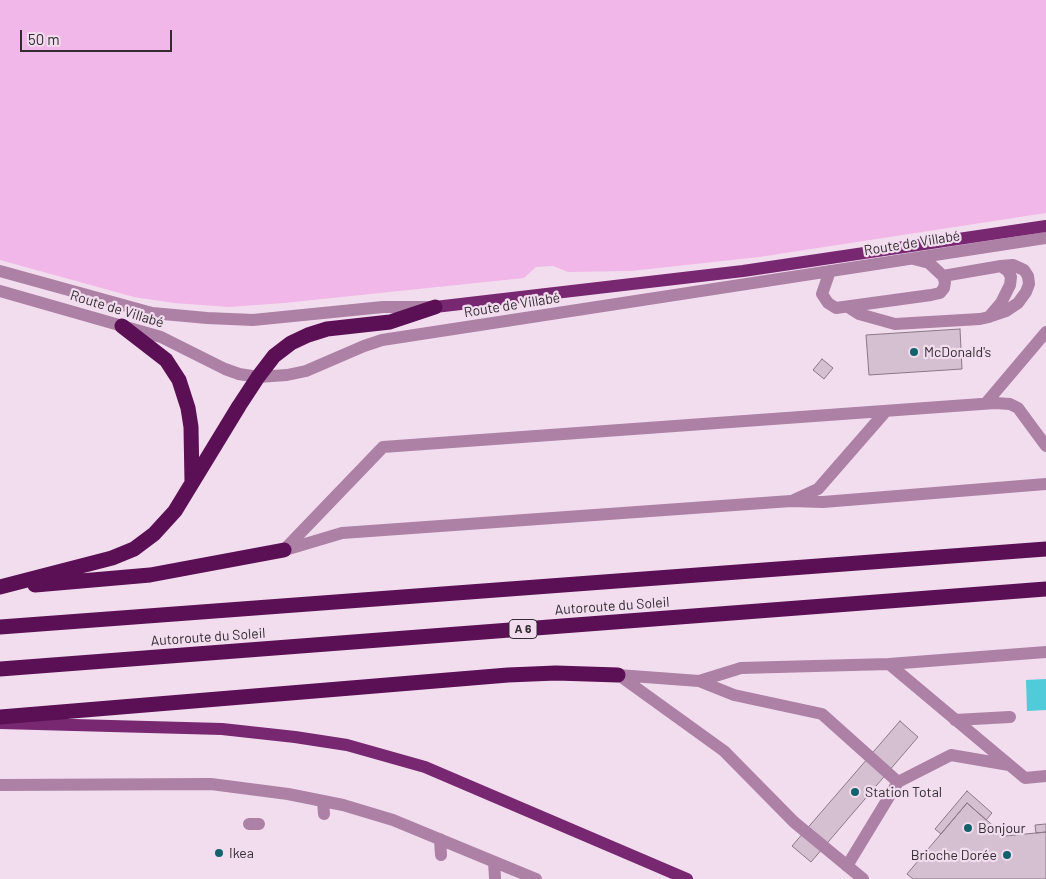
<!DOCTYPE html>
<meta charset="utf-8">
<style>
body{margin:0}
#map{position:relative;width:1046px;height:879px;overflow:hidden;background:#f2ddee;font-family:Barlow,sans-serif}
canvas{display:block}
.scale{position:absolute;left:20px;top:30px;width:152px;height:22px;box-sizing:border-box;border:2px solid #332c32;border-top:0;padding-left:6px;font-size:15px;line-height:18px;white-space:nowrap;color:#332c32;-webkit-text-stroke:4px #f2ddee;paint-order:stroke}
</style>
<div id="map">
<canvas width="1046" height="879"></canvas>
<div class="scale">50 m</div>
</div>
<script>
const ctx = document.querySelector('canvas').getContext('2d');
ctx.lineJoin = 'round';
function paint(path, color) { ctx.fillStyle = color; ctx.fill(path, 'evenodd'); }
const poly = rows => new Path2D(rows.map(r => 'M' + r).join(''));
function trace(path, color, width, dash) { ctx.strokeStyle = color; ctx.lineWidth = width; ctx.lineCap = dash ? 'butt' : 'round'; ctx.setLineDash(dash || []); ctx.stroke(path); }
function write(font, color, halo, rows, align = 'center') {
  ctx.font = font + ' Barlow,sans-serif'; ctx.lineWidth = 4.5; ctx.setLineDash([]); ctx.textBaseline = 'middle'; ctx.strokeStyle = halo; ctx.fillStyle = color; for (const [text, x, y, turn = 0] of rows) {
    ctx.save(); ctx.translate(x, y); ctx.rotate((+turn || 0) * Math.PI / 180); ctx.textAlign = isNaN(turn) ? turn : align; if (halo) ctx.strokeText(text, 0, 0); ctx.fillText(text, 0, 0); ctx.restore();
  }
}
paint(poly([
 [0,0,1046,0,1046,213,759,257,631,271,568,272,553,266,536,267,524,278,284,303,229,307,174,303,134,297,0,260]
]), '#f1b7e8');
paint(poly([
 [1046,679,1046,710,1027,711,1026,680]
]), '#50cbda');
const building = poly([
 [960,329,962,369,869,375,866,335,960,329],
 [822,359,833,368,824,379,813,370,822,359],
 [900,721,918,737,811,862,792,846,900,721],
 [967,791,992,813,986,820,967,803,941,834,935,829,967,791],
 [967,803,1005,836,1046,832,1046,879,913,879,907,874,967,803],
 [1046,824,1046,832,1036,833,1035,825,1046,824]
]);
paint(building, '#d5c0d1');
trace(building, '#897786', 1);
trace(poly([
 [0,271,152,313,207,318,253,320,383,307,428,307],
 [830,271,822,294,828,303,836,308,931,295,940,293,944,288,945,282,943,276,929,263,914,259],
 [0,291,161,337,225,369,239,374,258,377,287,375,306,371,364,346,382,340,1046,238],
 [848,307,859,314,895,324,980,319,989,317,1001,303,1010,285,1011,277,1008,271,1001,266,943,276],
 [991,316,1006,311,1018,303,1026,292,1029,284,1028,276,1024,270,1013,265,1001,266],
 [986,403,1046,332],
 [794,500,818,489,886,411],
 [284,550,383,447,995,403,1010,404,1018,408,1046,446],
 [285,550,342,533,791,501,823,502,1046,484],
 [889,664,1025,778,1046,776],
 [618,675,699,681,734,695,822,714,898,782,951,755,1009,765],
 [620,676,724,751,794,822,863,879],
 [699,681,741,668,889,664,1046,652],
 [955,720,1010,717],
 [0,785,211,784,288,794,343,805,393,820,536,879],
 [323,801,324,814],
 [249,824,259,824],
 [440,839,441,855],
 [494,862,495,878],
 [847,866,898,782]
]), '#ad80a6', 12);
trace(poly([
 [435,307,743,271,1046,226],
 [0,723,222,729,295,737,347,745,425,767,687,879]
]), '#782771', 12);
trace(poly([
 [122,326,166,360,179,380,188,408,191,427,192,482],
 [35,585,150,575,284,550],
 [0,587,112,558,134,549,154,534,175,511,239,406,258,377,274,356,291,343,308,335,327,329,390,322,435,307],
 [0,627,1046,549],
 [0,669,1046,589],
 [0,717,508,675,556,673,618,675]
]), '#5b0f55', 15);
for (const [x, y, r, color] of [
 [914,352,5,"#14626b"],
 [855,792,5,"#14626b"],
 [968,828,5,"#14626b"],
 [219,853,5,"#14626b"],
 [1007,855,5,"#14626b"]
]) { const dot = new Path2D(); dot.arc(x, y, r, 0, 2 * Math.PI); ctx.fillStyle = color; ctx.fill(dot); trace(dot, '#f2ddee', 2); }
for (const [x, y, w] of [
 [523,629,28]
]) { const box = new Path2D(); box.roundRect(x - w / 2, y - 9.5, w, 19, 4); ctx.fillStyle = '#f2ddee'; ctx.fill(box); trace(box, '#332c32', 1); }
write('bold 12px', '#332c32', null, [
 ["A 6",523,629]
]);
write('14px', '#332c32', '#f2ddee', [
 ["Route de Villabé",912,243,-9],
 ["Route de Villabé",512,305,-9],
 ["Route de Villabé",117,309,17],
 ["Autoroute du Soleil",612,606,-4],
 ["Autoroute du Soleil",208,637,-4]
]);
write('14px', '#332c32', '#f2ddee', [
 ["McDonald's",924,352],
 ["Station Total",865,792],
 ["Bonjour",978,828],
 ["Ikea",229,853],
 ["Brioche Dorée",997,855,"right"]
], 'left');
</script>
